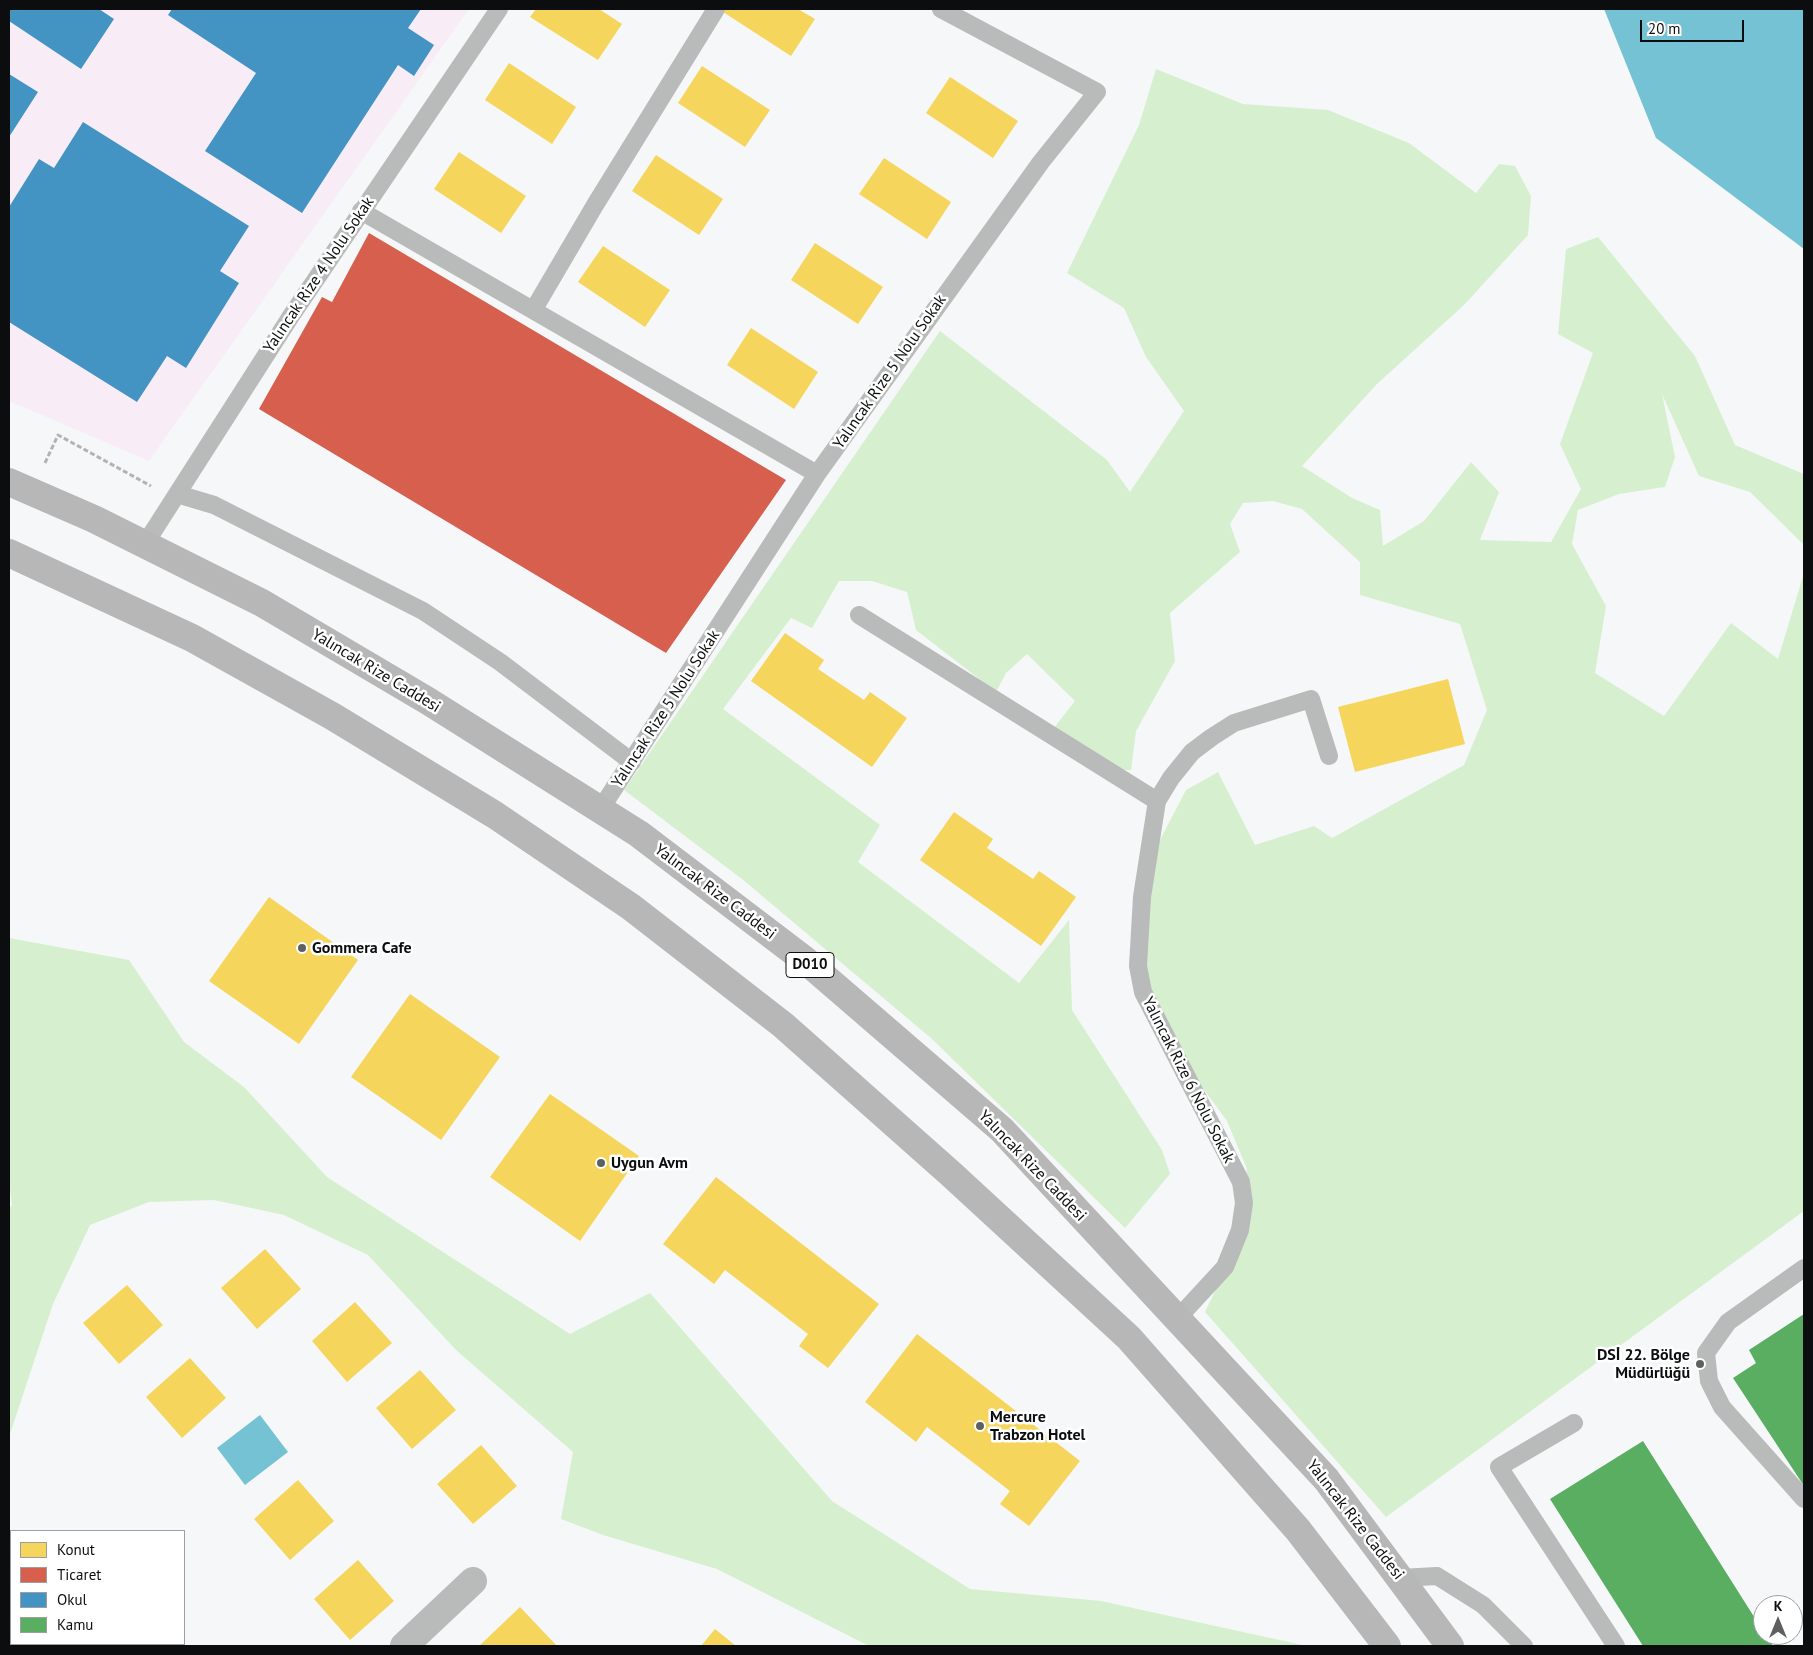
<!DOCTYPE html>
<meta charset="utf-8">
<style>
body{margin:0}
#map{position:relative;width:1813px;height:1655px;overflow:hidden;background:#f5f7f9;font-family:"PT Sans",sans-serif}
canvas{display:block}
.frame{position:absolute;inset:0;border:10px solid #0c0d0e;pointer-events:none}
.legend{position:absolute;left:10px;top:1530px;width:175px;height:115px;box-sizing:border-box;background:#fff;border:1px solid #9e9e9f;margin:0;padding:6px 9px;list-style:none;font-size:15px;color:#0c0d0e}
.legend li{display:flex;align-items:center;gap:10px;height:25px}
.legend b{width:25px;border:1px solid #9e9e9f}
.north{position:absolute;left:1753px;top:1595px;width:50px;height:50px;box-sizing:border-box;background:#fff;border:1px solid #9e9e9f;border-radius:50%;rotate:0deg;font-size:14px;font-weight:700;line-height:20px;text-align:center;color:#0c0d0e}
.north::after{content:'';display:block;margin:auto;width:18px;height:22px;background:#5e5f60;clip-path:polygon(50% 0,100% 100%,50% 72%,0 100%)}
.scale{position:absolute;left:1640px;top:20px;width:104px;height:22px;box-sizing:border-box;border:2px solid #0c0d0e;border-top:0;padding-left:6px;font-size:15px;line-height:18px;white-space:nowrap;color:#0c0d0e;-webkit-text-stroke:4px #fff;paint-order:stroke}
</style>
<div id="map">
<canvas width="1813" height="1655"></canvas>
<div class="frame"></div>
<ul class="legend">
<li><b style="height:14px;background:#f6d55c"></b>Konut</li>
<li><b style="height:14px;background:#d6604d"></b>Ticaret</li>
<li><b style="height:14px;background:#4393c3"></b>Okul</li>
<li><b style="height:14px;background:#5aae61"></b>Kamu</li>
</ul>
<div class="north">K</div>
<div class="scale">20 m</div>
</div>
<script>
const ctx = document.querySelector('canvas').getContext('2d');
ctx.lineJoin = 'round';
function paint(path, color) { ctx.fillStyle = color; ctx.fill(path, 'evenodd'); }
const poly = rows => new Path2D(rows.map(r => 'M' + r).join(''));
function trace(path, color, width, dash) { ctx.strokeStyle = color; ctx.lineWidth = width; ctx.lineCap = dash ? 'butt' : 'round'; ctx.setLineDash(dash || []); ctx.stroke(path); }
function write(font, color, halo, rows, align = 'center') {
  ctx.font = font + ' "PT Sans",sans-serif'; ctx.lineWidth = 5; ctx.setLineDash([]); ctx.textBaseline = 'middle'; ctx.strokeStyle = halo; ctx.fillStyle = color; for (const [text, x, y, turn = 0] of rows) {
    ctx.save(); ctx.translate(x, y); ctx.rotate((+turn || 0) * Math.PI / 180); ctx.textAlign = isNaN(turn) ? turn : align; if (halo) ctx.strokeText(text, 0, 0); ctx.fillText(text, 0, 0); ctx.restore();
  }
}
paint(poly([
 [9,9,469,9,149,461,9,401]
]), '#f8edf6');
paint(poly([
 [1156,69,1243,104,1328,110,1409,143,1476,193,1499,164,1515,166,1531,196,1528,235,1464,305,1377,384,1302,466,1352,498,1380,510,1383,546,1424,521,1471,462,1499,492,1480,540,1551,542,1581,489,1560,444,1593,353,1558,334,1566,249,1598,237,1695,356,1735,445,1804,474,1804,545,1750,492,1699,476,1662,394,1675,457,1665,487,1619,494,1578,510,1572,544,1606,606,1595,673,1664,716,1731,623,1778,659,1804,573,1804,1211,1386,1517,1205,1312,1220,1281,1240,1230,1247,1169,1227,1121,1181,1058,1138,978,1138,902,1161,838,1186,790,1218,772,1255,845,1314,826,1332,838,1464,765,1487,710,1460,624,1360,595,1360,562,1302,509,1273,501,1243,503,1230,524,1240,552,1170,613,1175,661,1136,731,1131,770,1097,770,1046,738,1075,701,1027,654,1006,673,996,692,916,630,907,592,872,581,839,581,812,628,791,618,723,709,880,825,858,862,1019,983,1069,920,1072,1010,1162,1150,1170,1174,1125,1228,932,1039,742,879,624,790,940,331,1107,460,1130,492,1184,411,1146,357,1124,308,1067,273,1139,125],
 [9,938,129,960,184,1042,244,1087,327,1177,570,1334,650,1293,832,1501,970,1589,1101,1601,1307,1646,869,1646,717,1569,603,1535,561,1519,573,1452,456,1350,368,1255,284,1215,214,1200,149,1202,90,1225,53,1304,9,1437,9,1209,12,1205,9,1180]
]), '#d6f0cf');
paint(poly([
 [1604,9,1804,9,1804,249,1656,138],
 [260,1415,288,1452,245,1485,217,1448]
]), '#74c2d3');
paint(poly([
 [536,9,599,9,622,24,598,60,530,17],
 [725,9,798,9,815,19,791,56,723,12],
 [509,63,576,107,552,144,485,100],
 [702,66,770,110,745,147,678,103],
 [950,77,1018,121,993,158,926,113],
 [459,152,526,196,501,233,434,189],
 [656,155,723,199,699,235,632,191],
 [884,158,951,202,927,239,859,194],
 [815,243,883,287,858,324,791,280],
 [603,246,670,290,645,327,578,282],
 [751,328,818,372,794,409,727,365],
 [785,633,824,660,818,669,864,700,870,692,907,718,872,767,751,681],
 [1448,679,1465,744,1355,772,1338,707],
 [954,812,993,839,987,848,1033,879,1039,871,1076,897,1041,946,920,860],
 [269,897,358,960,299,1044,209,981],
 [410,994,500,1057,441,1140,351,1077],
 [550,1094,639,1156,580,1241,490,1177],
 [716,1177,879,1304,828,1368,799,1346,808,1334,725,1270,714,1284,663,1244],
 [265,1249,301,1289,257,1329,221,1288],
 [127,1285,163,1325,119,1364,83,1323],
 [355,1302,392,1343,347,1382,312,1341],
 [917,1334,1080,1461,1029,1526,1000,1504,1010,1491,927,1427,916,1442,865,1402],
 [190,1358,226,1398,182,1438,146,1397],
 [420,1370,456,1410,412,1449,376,1408],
 [481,1445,517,1486,473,1524,437,1484],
 [298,1480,334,1521,290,1560,254,1519],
 [358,1560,394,1601,350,1640,314,1599],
 [9,1567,11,1567,11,1627,9,1627],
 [520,1607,557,1646,479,1646],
 [715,1629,736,1646,701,1646],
 [76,1644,146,1644,144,1646,74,1646]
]), '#f6d55c');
paint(poly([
 [369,233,786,480,666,653,259,409,322,297,332,302]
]), '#d6604d');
paint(poly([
 [9,9,99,9,114,19,81,69,9,21],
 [172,9,421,9,408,28,434,45,414,76,398,65,302,213,205,151,256,73,168,15],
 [9,74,38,92,9,137],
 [83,122,249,226,220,271,239,283,186,368,167,356,137,402,9,322,9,207,39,159,54,168]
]), '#4393c3');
paint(poly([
 [1804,1314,1804,1486,1733,1378,1756,1363,1749,1350],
 [1643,1441,1763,1631,1763,1635,1765,1635,1773,1646,1643,1646,1550,1499]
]), '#5aae61');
trace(poly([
 [45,463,58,435,151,486]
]), '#b3b3b3', 3, [5, 2.5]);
trace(poly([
 [361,211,817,474],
 [534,309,595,205,716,9],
 [177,494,214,505,423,611,500,662,632,762],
 [145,544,291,316,499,9],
 [859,615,1157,801],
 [600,810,817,474,1041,162,1097,92,941,9],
 [1804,1268,1728,1322,1706,1353,1709,1381,1722,1407,1804,1499],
 [1177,1319,1225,1267,1240,1230,1244,1203,1241,1182,1143,992,1138,966,1142,897,1157,801,1171,778,1192,752,1212,737,1234,723,1311,699,1329,756],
 [1574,1423,1499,1467,1616,1646],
 [1400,1578,1437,1576,1483,1605,1524,1646]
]), '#b9bbba', 18);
trace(poly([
 [404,1646,473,1581]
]), '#b9bbba', 28);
trace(poly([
 [9,482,94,519,262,603,428,701,639,834,806,961,1002,1130,1326,1479,1450,1646],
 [9,553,192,638,332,716,495,815,631,907,783,1025,951,1174,1129,1338,1298,1530,1387,1646]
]), '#b7b7b8', 28);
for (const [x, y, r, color] of [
 [302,948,5,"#5e5f60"],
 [601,1163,5,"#5e5f60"],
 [1700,1364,5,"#5e5f60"],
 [980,1426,5,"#5e5f60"]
]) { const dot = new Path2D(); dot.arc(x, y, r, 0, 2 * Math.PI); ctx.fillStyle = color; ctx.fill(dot); trace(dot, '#fff', 2); }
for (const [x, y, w] of [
 [810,965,48]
]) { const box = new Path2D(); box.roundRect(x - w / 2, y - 12.5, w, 25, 4); ctx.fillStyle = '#fff'; ctx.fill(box); trace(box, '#0c0d0e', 1); }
write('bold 15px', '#0c0d0e', null, [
 ["D010",810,965]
]);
write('16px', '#0c0d0e', '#fff', [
 ["Yalıncak Rize 4 Nolu Sokak",319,275,-56],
 ["Yalıncak Rize 5 Nolu Sokak",890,372,-55],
 ["Yalıncak Rize Caddesi",376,671,31],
 ["Yalıncak Rize 5 Nolu Sokak",666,709,-57],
 ["Yalıncak Rize Caddesi",715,892,37],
 ["Yalıncak Rize 6 Nolu Sokak",1188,1080,63],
 ["Yalıncak Rize Caddesi",1032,1166,46],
 ["Yalıncak Rize Caddesi",1355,1520,52]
]);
write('bold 16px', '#0c0d0e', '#fff', [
 ["Gommera Cafe",312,948],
 ["Uygun Avm",611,1163],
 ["DSİ 22. Bölge",1690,1355,"right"],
 ["Müdürlüğü",1690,1373,"right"],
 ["Mercure",990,1417],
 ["Trabzon Hotel",990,1435]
], 'left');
</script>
